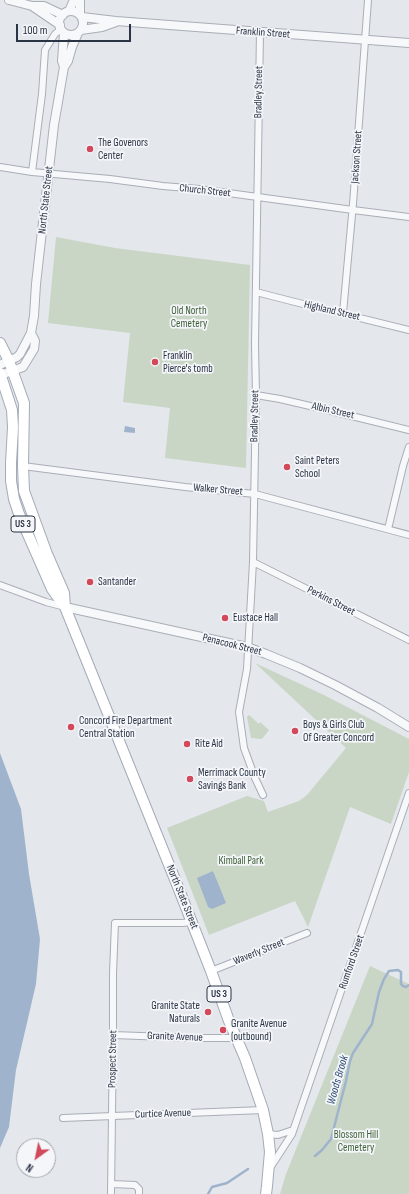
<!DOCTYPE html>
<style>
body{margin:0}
#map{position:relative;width:409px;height:1194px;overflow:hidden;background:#e4e7ec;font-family:"Sofia Sans Condensed",sans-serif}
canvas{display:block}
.north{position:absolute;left:16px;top:1138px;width:40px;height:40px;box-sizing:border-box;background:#f4f6f9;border:1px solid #a4a8b1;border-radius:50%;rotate:213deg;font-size:11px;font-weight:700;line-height:16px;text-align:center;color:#2b3445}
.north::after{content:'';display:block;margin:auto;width:14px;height:18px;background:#d1495b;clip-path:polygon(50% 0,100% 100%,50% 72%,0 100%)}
.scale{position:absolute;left:16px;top:24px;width:115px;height:18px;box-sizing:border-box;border:2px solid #2b3445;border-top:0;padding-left:5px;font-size:12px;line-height:14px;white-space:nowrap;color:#2b3445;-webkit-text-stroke:3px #f4f6f9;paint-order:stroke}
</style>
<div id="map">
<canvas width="409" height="1194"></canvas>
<div class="north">N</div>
<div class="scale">100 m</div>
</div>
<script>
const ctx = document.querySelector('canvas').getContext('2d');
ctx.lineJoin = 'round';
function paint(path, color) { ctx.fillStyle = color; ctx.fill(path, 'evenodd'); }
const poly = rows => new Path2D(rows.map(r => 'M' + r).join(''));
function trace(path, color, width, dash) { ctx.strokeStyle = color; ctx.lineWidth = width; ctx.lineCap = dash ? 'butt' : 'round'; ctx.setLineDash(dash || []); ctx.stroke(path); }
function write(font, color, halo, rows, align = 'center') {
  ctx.font = font + ' "Sofia Sans Condensed",sans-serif'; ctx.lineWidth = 3.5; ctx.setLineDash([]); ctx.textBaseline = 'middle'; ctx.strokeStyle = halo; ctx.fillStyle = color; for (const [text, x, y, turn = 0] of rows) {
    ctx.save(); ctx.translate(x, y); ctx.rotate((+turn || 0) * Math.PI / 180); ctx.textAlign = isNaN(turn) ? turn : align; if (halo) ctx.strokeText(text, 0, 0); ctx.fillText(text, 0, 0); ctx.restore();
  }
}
paint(poly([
 [56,237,115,248,250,265,246,468,165,458,170,408,123,402,130,333,48,323],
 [255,663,324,695,409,739,409,772,391,824,350,807,308,927,295,901,209,935,167,828,247,796,264,801,268,812,299,801,307,795,346,748],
 [249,715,259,724,260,722,269,730,262,739,251,738,247,717],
 [370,966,409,984,409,1194,280,1194,286,1174]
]), '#c9d6c5');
paint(poly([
 [125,426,135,428,135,433,124,432],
 [0,753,21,809,29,874,40,939,36,984,16,1070,9,1127,0,1148],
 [213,871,226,903,212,909,208,907,197,878]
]), '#9fb4cc');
trace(poly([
 [315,1156,322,1150,331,1139,346,1081,350,1061,353,1053,372,1024,379,992,384,979,389,971,398,970,401,972,401,984,403,986,406,987,409,985],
 [208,1194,212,1187,227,1183,248,1169]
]), '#9fb4cc', 2.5);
const minor = poly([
 [260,32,255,344,256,395,253,562,247,669,239,712,244,748,255,778,263,795],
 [0,167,32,172,110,179,163,186,199,189,353,210,409,217],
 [32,172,42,94,45,50,55,34,61,29],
 [256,292,291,301,409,330],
 [343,313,353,204,368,0],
 [256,395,280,399,323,409,409,430],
 [23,466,185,487,255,494,409,535],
 [388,529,403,466,409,447],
 [253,562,409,640],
 [0,585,46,602,65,607],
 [211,971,307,933],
 [113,1035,195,1038,236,1038],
 [63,1118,263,1110],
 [268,1134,278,1135,293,1130],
 [270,1168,292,1134,409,793],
 [112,1184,135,1185,139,1189,139,1194],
 [111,1194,113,1035,113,973,115,923,182,923,192,922]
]);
const tertiary = poly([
 [9,0,32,6,60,25],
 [80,0,80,15],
 [32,6,44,6,63,15],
 [69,11,74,0],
 '59 23a12 12 0 1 1 24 0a12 12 0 1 1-24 0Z',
 [82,17,116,21,409,43],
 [81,30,102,27,116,22],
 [64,33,62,61,64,67],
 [0,365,17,357,20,354,31,333,34,316,36,284,54,125,64,67,68,61,72,47,78,33],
 [1,375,23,367,34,349,35,341,31,333],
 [65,607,247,647,266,654,300,668,335,685,378,708,409,727]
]);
const primary = poly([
 [0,343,9,361,24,403,23,466,24,491,47,554,64,593,65,607],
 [0,373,12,410,13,427,11,463,11,481,14,499,19,514,52,589,65,607,178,887,211,971,229,1021,245,1058,263,1110,268,1134,270,1152,267,1186,266,1194]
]);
trace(minor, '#a9aeb7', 8);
trace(tertiary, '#a9aeb7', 10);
trace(primary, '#a3abb8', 12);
trace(minor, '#f7f8fa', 6);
trace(tertiary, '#f7f8fa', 8);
trace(primary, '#fff', 10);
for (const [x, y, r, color] of [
 [90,149,4,"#d1495b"],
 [155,362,4,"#d1495b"],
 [287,467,4,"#d1495b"],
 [90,582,4,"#d1495b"],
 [225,618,4,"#d1495b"],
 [71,727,4,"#d1495b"],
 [295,731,4,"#d1495b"],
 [187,744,4,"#d1495b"],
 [190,779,4,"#d1495b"],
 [208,1012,4,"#d1495b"],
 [223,1030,4,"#d1495b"]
]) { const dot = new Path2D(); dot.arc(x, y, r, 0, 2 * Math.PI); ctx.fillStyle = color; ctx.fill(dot); trace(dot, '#f4f6f9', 1.5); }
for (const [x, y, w] of [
 [23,524,24],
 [219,994,24]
]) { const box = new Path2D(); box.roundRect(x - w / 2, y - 8, w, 16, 3); ctx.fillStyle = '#f4f6f9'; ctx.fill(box); trace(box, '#2b3445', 1); }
write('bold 10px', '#2b3445', null, [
 ["US 3",23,524],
 ["US 3",219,994]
]);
write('11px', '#2b3445', '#f4f6f9', [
 ["Franklin Street",263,33,4],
 ["Bradley Street",259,92,-89],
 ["Jackson Street",357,157,-86],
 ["Church Street",205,191,6],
 ["North State Street",46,200,-84],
 ["Highland Street",332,311,13],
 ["Albin Street",333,411,13],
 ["Bradley Street",255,416,-89],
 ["Walker Street",218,490,5],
 ["Perkins Street",331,601,27],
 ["Penacook Street",232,645,14],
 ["North State Street",182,897,68],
 ["Waverly Street",259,952,-22],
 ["Rumford Street",352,962,-71],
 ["Granite Avenue",175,1037,2],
 ["Prospect Street",113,1059,-89],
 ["Curtice Avenue",163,1114,-2]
]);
write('11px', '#2b3445', '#f4f6f9', [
 ["The Govenors",98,143],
 ["Center",98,156],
 ["Franklin",163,356],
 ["Pierce's tomb",163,369],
 ["Saint Peters",295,461],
 ["School",295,474],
 ["Santander",98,582],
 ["Eustace Hall",233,618],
 ["Concord Fire Department",79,721],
 ["Central Station",79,734],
 ["Boys & Girls Club",303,725],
 ["Of Greater Concord",303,738],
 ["Rite Aid",195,744],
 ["Merrimack County",198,773],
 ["Savings Bank",198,786],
 ["Granite State",200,1006,"right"],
 ["Naturals",200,1019,"right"],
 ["Granite Avenue",231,1024],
 ["(outbound)",231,1037]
], 'left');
write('11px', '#3f6138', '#f4f6f9', [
 ["Old North",189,311],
 ["Cemetery",189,324],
 ["Kimball Park",241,861],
 ["Blossom Hill",356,1135],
 ["Cemetery",356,1148]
]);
write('italic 12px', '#34527a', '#f4f6f9', [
 ["Woods Brook",338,1080,-74]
]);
</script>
